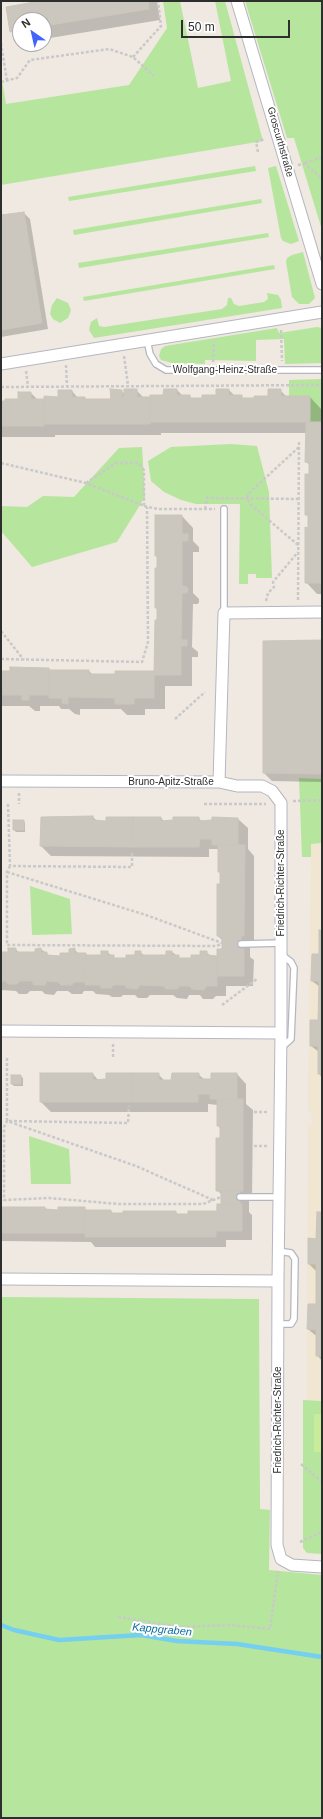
<!DOCTYPE html>
<meta charset="utf-8">
<style>
body{margin:0}
#map{position:relative;width:323px;height:1819px;overflow:hidden;background:#efe9e1;font-family:Arial,sans-serif}
canvas{display:block}
.frame{position:absolute;inset:0;border:2px solid #2e2e2e;pointer-events:none}
.north{position:absolute;left:12px;top:12px;width:40px;height:40px;box-sizing:border-box;background:#fff;border:1px solid #ababab;border-radius:50%;rotate:326deg;font-size:11px;font-weight:700;line-height:16px;text-align:center;color:#2e2e2e}
.north::after{content:'';display:block;margin:auto;width:14px;height:18px;background:#4264fb;clip-path:polygon(50% 0,100% 100%,50% 72%,0 100%)}
.scale{position:absolute;left:181px;top:20px;width:109px;height:18px;box-sizing:border-box;border:2px solid #2e2e2e;border-top:0;padding-left:5px;font-size:12px;line-height:14px;white-space:nowrap;color:#2e2e2e;-webkit-text-stroke:3px #fff;paint-order:stroke}
</style>
<div id="map">
<canvas width="323" height="1819"></canvas>
<div class="frame"></div>
<div class="north">N</div>
<div class="scale">50 m</div>
</div>
<script>
const ctx = document.querySelector('canvas').getContext('2d');
ctx.lineJoin = 'round';
function paint(path, color) { ctx.fillStyle = color; ctx.fill(path, 'evenodd'); }
const poly = rows => new Path2D(rows.map(r => 'M' + r).join(''));
function trace(path, color, width, dash) { ctx.strokeStyle = color; ctx.lineWidth = width; ctx.lineCap = dash ? 'butt' : 'round'; ctx.setLineDash(dash || []); ctx.stroke(path); }
function write(font, color, halo, rows, align = 'center') {
  ctx.font = font + ' Arial,sans-serif'; ctx.lineWidth = 4; ctx.setLineDash([]); ctx.textBaseline = 'middle'; ctx.strokeStyle = halo; ctx.fillStyle = color; for (const [text, x, y, turn = 0] of rows) {
    ctx.save(); ctx.translate(x, y); ctx.rotate((+turn || 0) * Math.PI / 180); ctx.textAlign = isNaN(turn) ? turn : align; if (halo) ctx.strokeText(text, 0, 0); ctx.fillText(text, 0, 0); ctx.restore();
  }
}
paint(poly([
 [322,843,322,1400,307,1400,308,1126,312,1123,312,1119,311,1112,308,1112,311,844]
]), '#f0e6d1');
paint(poly([
 [163,1,180,1,198,88,231,81,215,1,225,1,263,141,1,185,1,74,6,104,129,85,167,28],
 [245,1,322,1,322,230,294,138,287,138],
 [255,166,256,171,69,201,68,197],
 [276,166,299,241,291,244,283,241,281,238,268,168],
 [261,199,262,203,74,235,73,230],
 [268,233,269,237,79,268,78,263],
 [303,252,315,298,309,304,299,304,292,297,286,262,287,258,292,255],
 [274,265,275,269,84,301,83,297],
 [267,293,278,295,281,300,282,308,94,338,89,330,91,322,97,318,99,326,104,327,222,309,227,305,228,298,231,298,234,304,239,306,264,302,268,299],
 [57,298,68,303,71,310,68,318,60,323,53,319,50,314,52,305],
 [317,327,322,328,322,363,285,364,284,339,256,340,256,361,205,360,205,364,172,363,161,360,159,356,161,349,165,346,277,328,279,333],
 [322,379,322,422,310,422,310,396,289,396,289,380],
 [231,444,257,446,269,492,272,578,256,578,256,574,248,574,248,584,239,584,240,504,196,504,181,500,164,492,151,481,148,461,171,447],
 [142,447,145,497,117,542,32,567,1,531,1,506,27,507,43,496,74,497,119,448],
 [299,778,322,779,322,843,311,844,311,857,302,857],
 [30,886,70,899,72,934,32,935],
 [29,1136,69,1149,71,1184,31,1184],
 [1,1297,259,1299,260,1509,270,1510,269,1570,322,1575,322,1818,1,1818],
 [303,1400,322,1401,322,1554,307,1553,303,1548]
]), '#b6e59e');
paint(poly([
 [314,1414,322,1414,322,1452,314,1452]
]), '#c9ec9a');
paint(poly([
 [46,1,157,1,160,20,44,39,44,20,20,20,20,40,11,31,7,7],
 [24,213,30,219,48,329,1,337,1,216],
 [136,390,144,398,164,396,177,390,183,396,190,396,192,399,203,399,217,396,229,390,235,396,241,396,244,399,269,397,280,390,287,397,310,397,321,409,322,594,317,594,306,582,309,529,309,518,306,514,310,465,306,462,307,433,161,433,161,435,55,435,55,437,1,437,1,402,19,400,31,393,38,400,59,398,72,391,78,398,85,398,87,400,112,400,121,391,125,394],
 [182,516,193,528,193,541,199,547,199,552,193,552,193,593,199,599,199,602,198,604,193,604,192,647,198,652,198,657,192,657,192,686,165,686,165,709,145,709,145,715,127,715,121,709,80,709,80,715,75,714,69,709,61,709,59,706,40,706,40,711,35,711,29,706,1,706,1,672,49,669,51,671,89,671,93,675,116,675,116,672,155,672,158,621,158,610,156,607,158,558,156,555],
 [322,641,322,782,272,781,264,773,264,642],
 [93,817,97,821,107,822,161,818,164,821,199,818,202,822,238,819,248,828,248,849,254,856,254,946,250,946,250,957,254,960,253,986,226,986,226,996,216,996,213,999,203,999,200,995,189,995,187,999,177,998,173,995,150,995,147,998,138,998,135,995,123,995,121,997,112,997,109,995,96,994,93,991,84,991,82,994,72,994,68,991,57,991,54,995,45,994,42,991,30,991,27,994,19,994,16,991,1,990,1,953,9,953,15,949,20,953,36,953,41,949,50,956,61,957,70,954,75,950,79,954,85,954,87,956,102,956,107,952,116,959,127,959,136,956,140,952,145,956,167,956,172,952,181,959,192,959,201,956,206,952,211,956,218,957,223,951,223,941,218,936,221,874,219,871,219,851,217,849,209,849,209,857,51,856,41,846],
 [23,821,25,823,25,832,16,832,14,830],
 [322,931,322,1077,319,1074,319,1052,311,1046,319,1021,320,987,312,981,320,955],
 [93,1074,99,1081,158,1074,165,1081,172,1081,198,1074,205,1080,237,1074,246,1084,246,1104,253,1110,252,1200,249,1200,249,1212,252,1215,252,1240,226,1240,226,1247,95,1247,91,1242,1,1241,1,1208,45,1208,48,1210,59,1211,84,1208,87,1211,111,1211,114,1214,176,1212,178,1215,189,1215,189,1212,217,1212,222,1205,222,1195,217,1190,221,1139,221,1129,218,1126,218,1105,208,1104,208,1112,51,1112,41,1102],
 [21,1076,23,1078,23,1086,14,1086,12,1084],
 [322,1213,322,1361,317,1355,317,1335,315,1335,308,1329,317,1305,317,1270,315,1270,309,1264,309,1240,317,1240]
]), '#0003');
trace(poly([
 [1,1625,14,1630,59,1640,141,1635,177,1641,237,1644,322,1657]
]), '#75cff0', 4.5);
const building = poly([
 [40,1,148,1,149,9,44,26,44,20,20,20,20,30,10,32,6,7,40,1],
 [24,212,42,323,1,330,1,215,24,212],
 [110,389,122,390,122,397,124,397,124,389,137,389,137,397,150,397,150,424,44,424,44,396,58,397,58,390,72,390,72,397,85,397,85,399,111,399,110,389],
 [164,389,177,389,177,395,190,395,190,398,202,398,202,395,216,395,216,389,229,389,229,395,242,395,242,398,254,398,254,396,268,396,268,389,281,389,281,396,310,396,310,422,150,422,150,395,163,395,164,389],
 [18,392,31,392,31,399,45,399,44,426,1,426,1,401,5,401,5,399,18,399,18,392],
 [306,422,322,422,322,583,305,583,305,527,308,528,308,515,305,515,305,474,309,474,309,463,305,462,306,422],
 [155,515,182,515,182,534,188,534,188,541,182,541,182,586,187,587,188,590,187,593,182,593,181,640,187,640,187,646,181,646,181,675,154,675,155,620,157,620,157,608,155,608,155,568,157,568,157,556,155,556,155,515],
 [322,640,322,774,263,773,263,641,322,640],
 [10,667,49,668,49,695,29,695,29,700,22,700,22,695,1,695,1,671,10,671,10,667],
 [49,670,89,670,89,674,115,674,115,671,154,671,154,698,134,698,134,704,115,704,115,698,68,697,68,704,62,703,62,698,49,698,49,670],
 [93,816,93,820,106,821,106,817,133,817,133,847,40,846,41,817,93,816],
 [133,817,161,817,161,821,173,820,173,817,199,817,199,821,212,820,212,817,238,818,238,845,212,845,212,839,200,839,199,847,133,847,133,817],
 [13,820,24,820,24,830,13,830,13,820],
 [218,845,245,845,244,936,241,936,241,949,244,949,244,976,217,976,217,949,222,949,222,937,217,936,217,884,220,884,220,872,218,872,218,845],
 [319,930,322,930,322,1074,318,1074,318,1046,310,1046,310,1020,318,1020,319,981,311,981,312,954,319,954,319,930],
 [8,948,16,948,16,952,35,952,35,949,41,948,41,952,47,952,47,955,60,956,60,953,69,953,69,949,75,948,75,953,86,953,85,982,74,982,72,985,61,985,58,982,47,981,45,985,34,985,32,981,20,981,17,984,8,984,6,981,1,981,1,952,8,952,8,948],
 [101,951,108,951,108,955,114,955,114,958,126,958,126,955,135,955,135,951,141,951,141,955,166,955,166,951,172,951,172,955,179,955,179,958,191,958,191,955,200,955,200,951,207,951,207,955,217,956,217,986,206,986,204,990,192,989,190,986,179,986,177,989,166,989,164,986,140,985,137,989,127,988,125,985,113,985,111,988,101,988,100,985,85,985,86,955,101,955,101,951],
 [40,1073,93,1073,93,1080,106,1079,106,1073,132,1073,132,1102,40,1102,40,1073],
 [132,1073,159,1073,159,1080,171,1080,172,1073,199,1073,199,1079,211,1079,211,1073,237,1073,237,1099,210,1099,210,1094,198,1094,198,1102,132,1102,132,1073],
 [11,1075,21,1075,21,1084,11,1084,11,1075],
 [217,1099,243,1099,243,1191,216,1191,216,1138,220,1138,220,1126,217,1126,217,1099],
 [221,1191,240,1191,240,1204,221,1204,221,1191],
 [217,1204,242,1204,242,1231,216,1231,217,1204],
 [1,1207,45,1207,45,1209,58,1210,58,1207,85,1207,85,1233,1,1233,1,1207],
 [85,1210,111,1210,111,1213,123,1213,123,1211,176,1211,176,1214,188,1214,188,1211,216,1211,216,1237,85,1237,85,1210],
 [317,1212,322,1212,322,1356,316,1356,316,1330,307,1329,308,1304,316,1304,316,1264,308,1264,308,1238,316,1239,317,1212]
]);
paint(building, '#cbc7bf');
trace(building, '#cbc5ba', 1);
const lane = poly([
 [147,340,150,354,156,364,166,370,322,370],
 [224,613,224,509],
 [241,944,282,943],
 [281,1048,291,1039,294,968,291,962,282,955],
 [240,1197,279,1197],
 [278,1324,291,1324,294,1319,295,1259,291,1253,278,1251]
]);
const street = poly([
 [237,1,322,284],
 [1,364,322,312],
 [1,781,219,782,237,786,262,786,272,791,281,803,281,1033,278,1281,277,1545,281,1559,292,1565,322,1567],
 [219,782,224,613,322,612],
 [1,1031,281,1033],
 [1,1279,278,1281]
]);
trace(lane, '#b4b7c1', 8);
trace(street, '#b4b7c1', 13);
trace(poly([
 [1,43,7,81],
 [133,57,161,26,158,1],
 [1,82,17,78,30,60,109,49,133,57,154,76],
 [258,152,256,142,265,139],
 [305,163,322,157],
 [298,165,305,164,322,178],
 [281,330,282,361],
 [124,356,128,385],
 [213,362,214,341],
 [66,365,67,386],
 [26,371,28,386],
 [1,387,322,385],
 [1,463,86,483,147,507,159,509,215,509],
 [86,483,116,463,138,463,144,470,144,506],
 [205,509,207,498,299,499],
 [298,545,251,505,247,498,248,494,299,447],
 [298,600,299,440],
 [266,601,268,593,274,587,273,582,298,552],
 [1,631,24,660],
 [1,659,142,662,148,642,147,507],
 [175,719,205,692],
 [19,793,19,804],
 [293,801,322,800],
 [8,804,10,866,132,867,132,851],
 [204,804,266,804],
 [10,866,7,872,7,945,217,946,222,943],
 [7,872,146,915,222,943],
 [222,1005,257,979],
 [113,1044,113,1059],
 [7,1058,7,1121,128,1123,129,1106],
 [254,1112,268,1112],
 [254,1146,268,1146],
 [213,1200,136,1166,7,1121,4,1127,4,1200,49,1198,118,1204,203,1204,221,1197],
 [301,1464,322,1482],
 [300,1542,322,1532],
 [118,1617,182,1627,231,1625,270,1629,278,1571]
]), '#c9c9c9', 2.5, [3, 2]);
trace(lane, '#fff', 5.5);
trace(street, '#fff', 11);
write('10px', '#2e2e2e', '#fff', [
 ["Groscurthstraße",280,142,74],
 ["Wolfgang-Heinz-Straße",225,370],
 ["Bruno-Apitz-Straße",171,782],
 ["Friedrich-Richter-Straße",281,883,-90],
 ["Friedrich-Richter-Straße",278,1420,-90]
]);
write('italic 11px', '#0d6fa3', '#fff', [
 ["Kappgraben",162,1630,5]
]);
</script>
